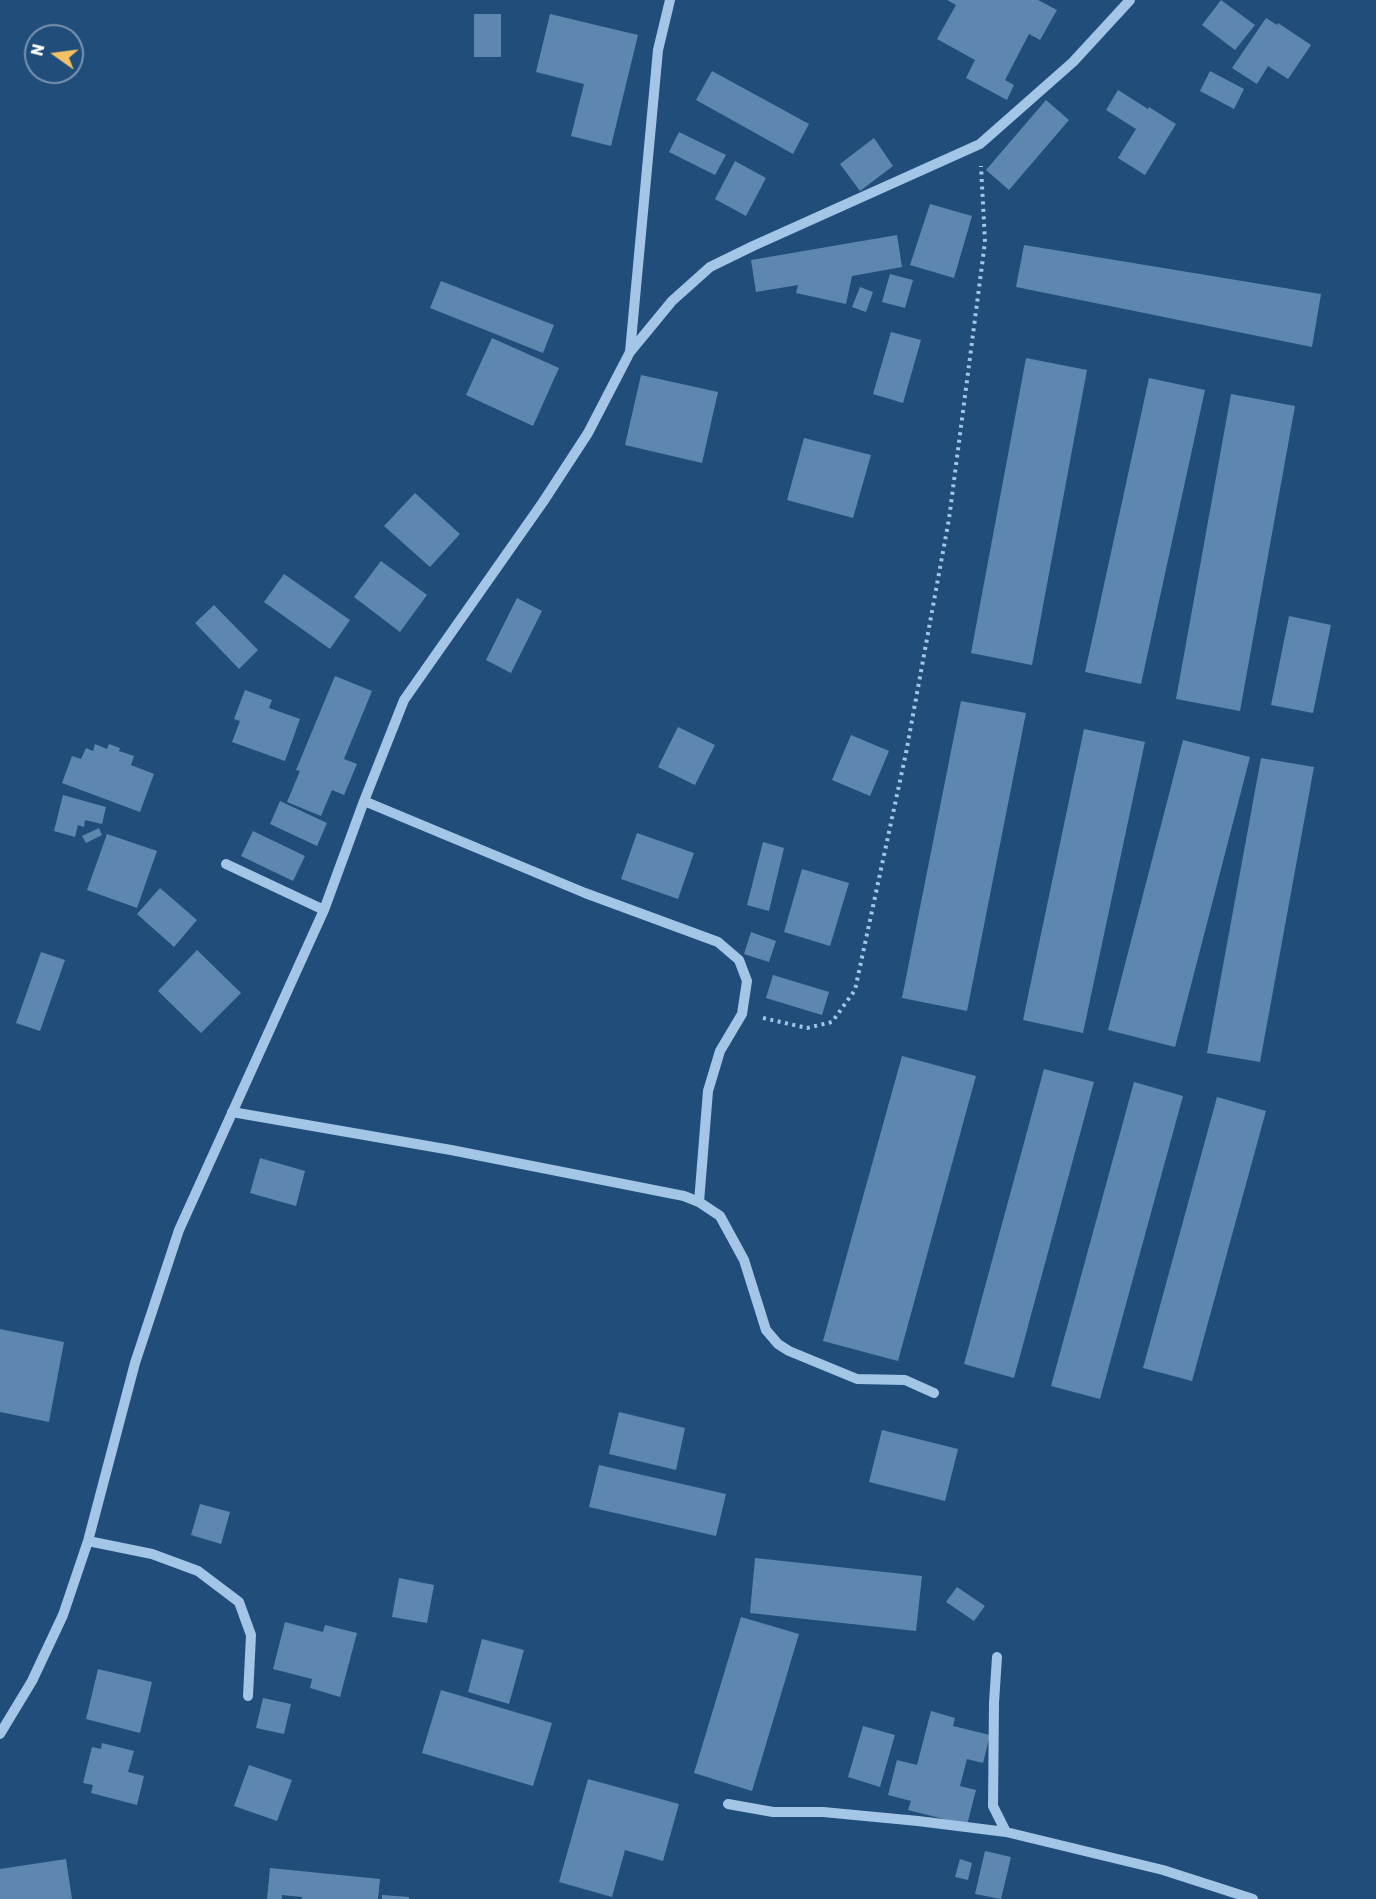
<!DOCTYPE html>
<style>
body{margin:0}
#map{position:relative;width:1376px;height:1899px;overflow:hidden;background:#214d7b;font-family:Rubik,sans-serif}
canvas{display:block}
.north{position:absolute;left:24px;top:24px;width:60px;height:60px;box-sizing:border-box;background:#214d7b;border:2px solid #7a94b0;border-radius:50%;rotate:284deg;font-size:16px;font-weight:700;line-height:24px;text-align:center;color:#fff}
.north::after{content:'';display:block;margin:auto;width:21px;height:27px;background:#f2c164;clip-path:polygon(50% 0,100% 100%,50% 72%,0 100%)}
</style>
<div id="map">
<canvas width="1376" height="1899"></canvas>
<div class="north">N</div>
</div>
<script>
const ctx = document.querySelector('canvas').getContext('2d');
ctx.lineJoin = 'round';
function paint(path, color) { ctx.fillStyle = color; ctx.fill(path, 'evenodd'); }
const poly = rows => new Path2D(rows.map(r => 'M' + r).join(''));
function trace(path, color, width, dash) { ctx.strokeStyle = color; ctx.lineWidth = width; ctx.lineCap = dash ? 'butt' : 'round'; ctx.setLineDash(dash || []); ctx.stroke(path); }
paint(poly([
 [947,0,1038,0,1057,10,1040,40,1029,34,1005,80,1014,85,1007,100,966,78,975,60,937,39,956,5],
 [1221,0,1255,25,1235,50,1202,25],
 [474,14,501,14,501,57,474,57],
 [550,14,638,35,611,146,571,136,584,84,536,72],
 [1266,18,1277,25,1278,23,1311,45,1288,79,1268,66,1257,84,1232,68],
 [712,71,809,124,793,154,696,100],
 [1210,71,1244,89,1234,109,1200,91],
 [1118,90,1148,109,1149,107,1176,124,1145,175,1118,158,1136,129,1106,110],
 [1046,100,1069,120,1009,190,986,170],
 [679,132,726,155,715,175,669,152],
 [874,138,893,166,860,191,840,164],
 [735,161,766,178,746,216,715,199],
 [930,204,972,216,954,278,910,265],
 [897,235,902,267,852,276,846,304,796,293,798,285,756,292,751,260],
 [1024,245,1321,294,1312,347,1016,287],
 [890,274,913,280,905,308,882,302],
 [441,281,554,325,543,353,430,308],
 [860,287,873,292,866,312,852,307],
 [891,332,921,340,903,403,873,394],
 [492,338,559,368,533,426,466,395],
 [1026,358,1087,370,1032,665,971,653],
 [641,375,718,392,702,463,625,445],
 [1149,378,1205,390,1141,684,1085,672],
 [1231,394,1295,406,1240,711,1176,699],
 [804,438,871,455,853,518,787,500],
 [415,493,460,534,430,567,384,526],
 [381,561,427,595,400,632,354,597],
 [284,574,350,620,330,649,264,602],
 [517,598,542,611,511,673,486,660],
 [214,605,258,650,239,669,195,623],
 [1289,616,1331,625,1313,713,1271,705],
 [335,676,372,691,344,759,357,764,344,795,332,790,321,816,287,802,300,771,296,770],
 [245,690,272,700,269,708,300,719,285,761,232,742,240,721,234,719],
 [961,701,1026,713,967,1011,902,998],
 [678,727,715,745,695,785,658,767],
 [1084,729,1145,742,1083,1033,1023,1020],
 [851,735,889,751,870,796,832,780],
 [1183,740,1250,757,1175,1047,1108,1030],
 [95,744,107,749,109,744,120,748,119,751,134,756,131,765,154,774,140,812,62,783,72,756,81,759,86,748,93,751],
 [1261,758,1314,767,1260,1062,1207,1053],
 [63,795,106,807,102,824,85,820,84,827,78,825,75,837,54,831],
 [280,801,327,823,317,846,270,824],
 [99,828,102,835,86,843,82,836],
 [253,831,305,856,293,881,241,856],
 [637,833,694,853,678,899,621,879],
 [107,834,157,851,137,908,87,890],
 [763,842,784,848,769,911,747,905],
 [802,869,849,883,830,946,784,932],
 [160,888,197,920,174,947,137,914],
 [751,932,776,941,769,962,744,954],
 [197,950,241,993,201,1033,158,991],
 [41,952,65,960,40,1031,16,1023],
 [773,975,829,992,822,1015,766,998],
 [902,1056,976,1076,898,1361,823,1341],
 [1044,1069,1094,1082,1014,1378,964,1364],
 [1134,1082,1183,1096,1100,1399,1051,1386],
 [1217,1097,1266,1111,1192,1381,1143,1368],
 [260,1158,305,1171,296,1206,250,1193],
 [0,1329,64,1342,49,1422,0,1412],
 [619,1412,685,1428,676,1470,609,1454],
 [882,1430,958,1449,945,1501,869,1482],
 [599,1465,726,1494,716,1536,589,1507],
 [200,1504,230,1512,221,1544,191,1535],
 [755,1558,922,1576,916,1631,750,1613],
 [399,1578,434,1585,427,1623,392,1617],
 [957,1587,985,1606,974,1621,946,1602],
 [741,1617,799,1634,752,1791,694,1773],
 [285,1622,323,1632,325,1625,357,1633,340,1697,310,1688,312,1679,273,1669],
 [482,1639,524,1650,509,1704,468,1692],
 [98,1669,152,1682,140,1733,86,1719],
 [441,1690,552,1723,533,1786,422,1753],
 [263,1698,291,1704,284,1734,256,1728],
 [931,1711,955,1718,953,1726,990,1735,983,1763,967,1759,960,1786,976,1790,967,1825,908,1810,911,1801,888,1795,897,1760,917,1765],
 [863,1726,895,1735,880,1787,848,1777],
 [102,1743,134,1751,128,1772,144,1776,137,1805,91,1793,93,1785,83,1783,92,1747,101,1749],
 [249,1765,292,1780,277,1821,234,1806],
 [588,1779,679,1804,663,1861,625,1850,612,1897,559,1882],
 [985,1851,1011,1857,1001,1899,975,1894],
 [66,1859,72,1899,0,1899,0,1869],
 [960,1859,972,1863,968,1880,955,1877],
 [270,1868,380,1879,378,1899,302,1899,302,1897,282,1895,282,1899,267,1899],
 [382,1895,409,1897,409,1899,382,1899]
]), '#5e87af');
trace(poly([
 [763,1018,807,1028,832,1022,855,990,906,753,949,519,985,242,981,166]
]), '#a3c5e6', 4, [3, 4.5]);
trace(poly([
 [630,352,658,50,670,0],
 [364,801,585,893,718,942,739,960,747,981,742,1014,720,1051,708,1091,699,1202],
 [226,864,324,910],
 [232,1112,451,1150,684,1196,699,1202,720,1216,744,1260,766,1330,778,1344,789,1351,857,1379,905,1380,934,1393],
 [88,1541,152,1554,198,1571,239,1602,251,1635,248,1696],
 [997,1657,994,1703,993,1806,1006,1832,1163,1870,1253,1899],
 [0,1734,32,1681,63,1615,88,1541,135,1363,179,1230,324,910,364,801,404,700,543,502,588,433,630,352,672,301,710,267,753,246,980,144,1073,62,1130,0],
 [728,1804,773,1812,823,1812,918,1821,1006,1832]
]), '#a3c5e6', 10);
</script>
